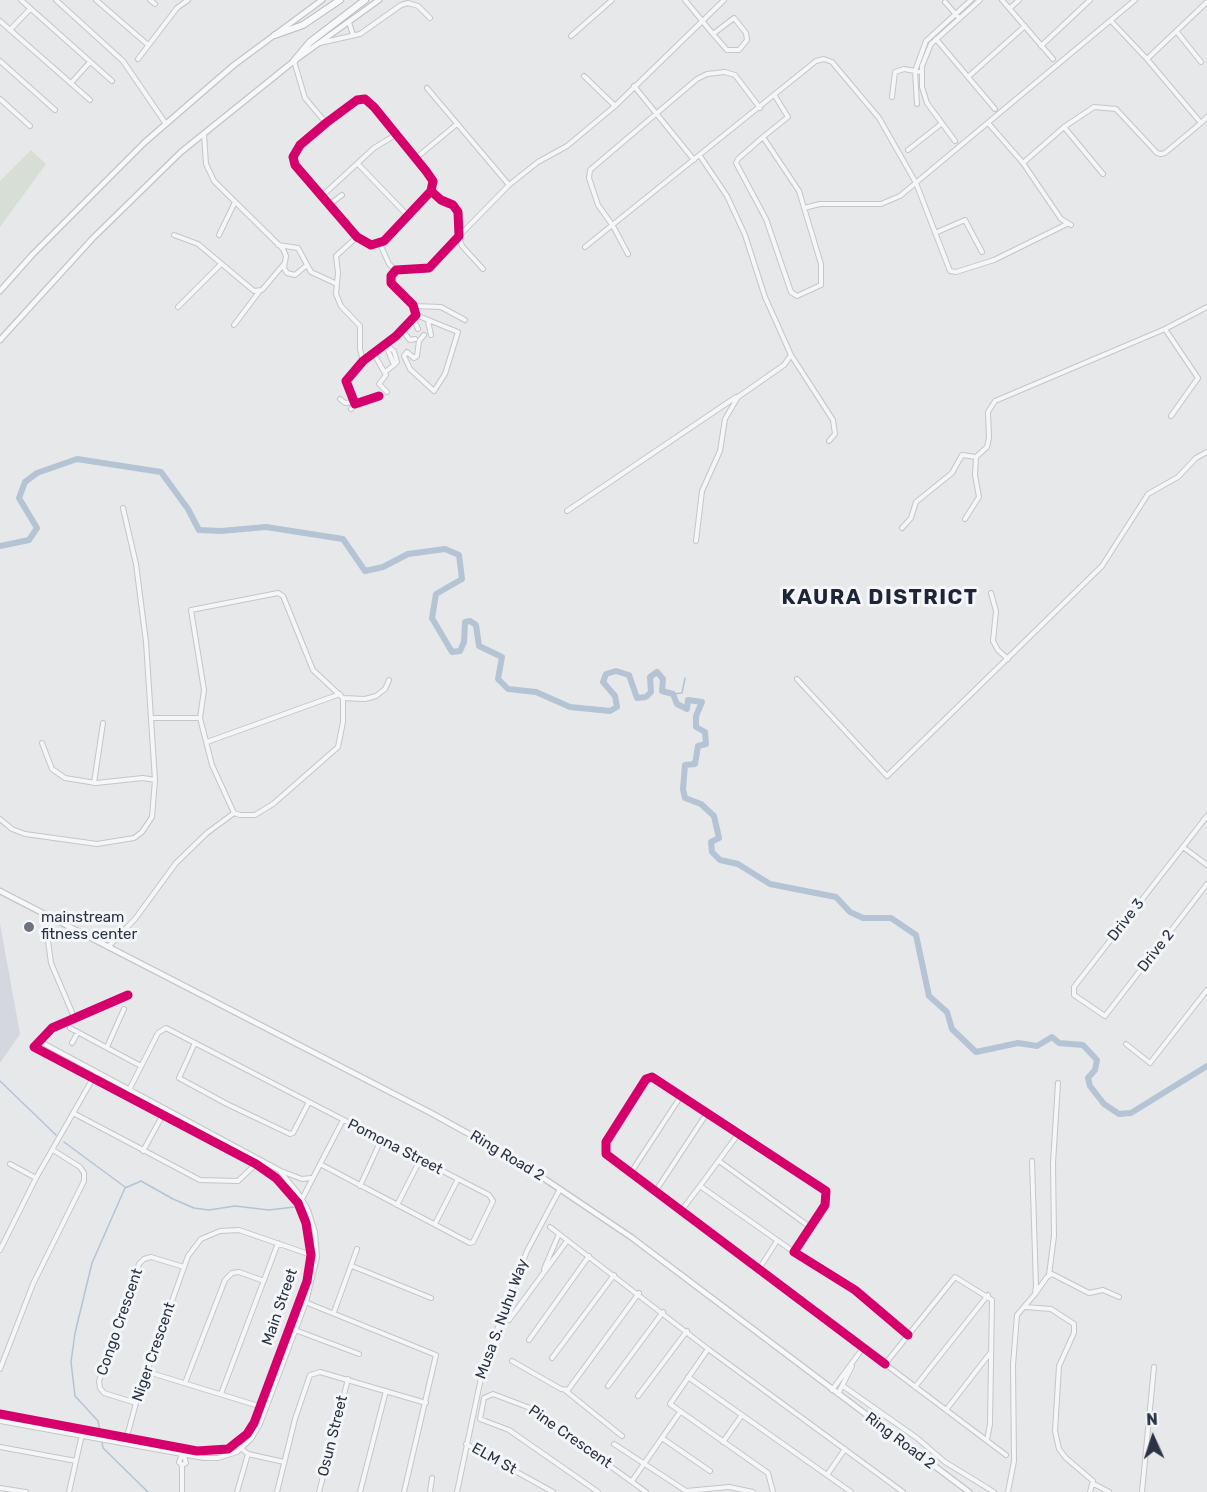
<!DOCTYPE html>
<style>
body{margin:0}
#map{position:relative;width:1207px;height:1492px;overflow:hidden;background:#e6e8ea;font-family:Rubik,sans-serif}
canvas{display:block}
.north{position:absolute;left:1123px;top:1408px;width:60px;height:60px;-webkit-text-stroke:4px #f4f6f9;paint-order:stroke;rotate:357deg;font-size:16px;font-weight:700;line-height:24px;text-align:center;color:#2b3445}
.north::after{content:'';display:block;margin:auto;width:21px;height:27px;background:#2b3445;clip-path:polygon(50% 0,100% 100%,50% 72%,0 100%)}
</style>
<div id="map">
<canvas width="1207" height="1492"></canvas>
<div class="north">N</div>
</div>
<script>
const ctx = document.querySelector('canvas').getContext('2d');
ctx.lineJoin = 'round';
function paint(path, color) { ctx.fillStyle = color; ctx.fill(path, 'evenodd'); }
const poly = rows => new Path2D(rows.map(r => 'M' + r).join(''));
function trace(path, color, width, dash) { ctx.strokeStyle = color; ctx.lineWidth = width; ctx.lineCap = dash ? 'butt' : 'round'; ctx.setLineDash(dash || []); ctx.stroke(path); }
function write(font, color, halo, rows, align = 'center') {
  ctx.font = font + ' Rubik,sans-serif'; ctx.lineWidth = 6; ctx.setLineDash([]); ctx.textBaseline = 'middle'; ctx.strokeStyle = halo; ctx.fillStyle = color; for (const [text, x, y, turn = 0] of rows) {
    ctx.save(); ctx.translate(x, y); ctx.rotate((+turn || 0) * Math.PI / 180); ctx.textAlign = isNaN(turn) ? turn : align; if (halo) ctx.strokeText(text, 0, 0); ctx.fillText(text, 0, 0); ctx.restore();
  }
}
paint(poly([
 [0,924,20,1034,0,1063]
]), '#d4d7dd');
paint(poly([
 [31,150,46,164,0,227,0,181]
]), '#d6ded6');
trace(poly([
 [673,694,682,693,685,678],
 [0,1081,56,1135],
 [64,1142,125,1187],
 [101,1437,98,1421,75,1396,71,1362,75,1333,92,1263,125,1188,141,1181,173,1199,194,1208,209,1210,235,1206,269,1210,294,1207],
 [102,1442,103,1448,148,1492]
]), '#b4c4d5', 1.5);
trace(poly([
 [0,546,29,540,37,528,19,498,25,482,37,473,77,459,161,472,188,509,199,530,221,531,266,527,343,539,365,571,383,567,408,554,445,549,459,555,462,579,436,594,432,618,452,652,460,651,464,642,465,622,470,621,476,625,479,646,502,657,498,679,508,689,536,692,570,707,610,711,617,707,615,696,603,682,606,674,616,671,629,675,637,698,646,697,651,692,650,677,657,672,663,679,662,691,673,694,677,704,687,709,688,700,702,702,696,716,696,727,705,732,706,744,698,746,695,764,685,765,683,789,685,798,701,804,714,816,719,838,711,842,712,852,720,860,738,864,770,884,836,897,850,912,863,918,891,918,916,935,929,996,947,1012,952,1029,976,1052,1018,1043,1037,1046,1052,1037,1059,1043,1083,1045,1097,1060,1095,1070,1088,1078,1090,1086,1104,1104,1119,1114,1131,1113,1207,1066]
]), '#b4c4d5', 6);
const minor = poly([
 [21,0,112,81],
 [56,0,123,61,166,124],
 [96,0,147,44],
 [150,0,155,4],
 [685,0,713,34,727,50,739,50,747,40,746,33,734,18,713,34],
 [1002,0,1053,59],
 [945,2,959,18],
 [1010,8,1019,0],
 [0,21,90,100],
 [349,22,353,35],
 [1112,22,1147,59,1207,2],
 [10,30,30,9],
 [1177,32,1201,62],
 [571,36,612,0],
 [936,39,995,109],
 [320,43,360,34,401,5,408,3,418,6,430,18],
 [1041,46,1090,0],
 [138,59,177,8,188,0],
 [1147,59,1201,123,1207,117],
 [0,61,55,110],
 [294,61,305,98,326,123],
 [584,76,615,106],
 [968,77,1025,26],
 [71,83,90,62],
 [634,86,694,160],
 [427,88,509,185],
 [892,97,895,72,904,69,921,72],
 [0,99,30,126],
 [917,104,915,71,926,41,971,0],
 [989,124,1023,163,1061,219,1071,225],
 [1064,127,1103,174],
 [204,134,206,164,214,181,283,249,286,256,284,268,287,273,295,275,307,265],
 [763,137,799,191,821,264,821,285,797,296,791,292,766,219,736,163,738,159,763,137,788,117,775,96],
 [955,141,927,103,922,87,922,66,931,44,980,0],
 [908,150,941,124],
 [700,156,727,196,745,235,765,297,791,355,833,420,835,434,829,441],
 [416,158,457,124],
 [1023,163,1064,127,1094,107,1116,109,1157,153,1161,154,1165,153,1201,123],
 [358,164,407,215],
 [322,196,374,148,397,134],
 [330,204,342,195],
 [804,208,820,204,881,204,900,196,1135,0],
 [935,233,965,220,982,252],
 [174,235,198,244,254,291,262,290,284,264],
 [219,235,235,202],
 [357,237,336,256,338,273,336,294,341,306,360,326,360,349,363,361],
 [380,244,389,264,396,270],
 [278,245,298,248,311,272,337,284],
 [585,247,816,61,824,59,832,62,879,118,916,183,950,271,956,272,994,260,1067,224],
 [628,254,613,226,598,205,589,178,590,170,697,79,707,74,725,72,735,75,760,108],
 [483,269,462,246,459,236,509,185,538,162,567,146,615,106,724,0],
 [414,306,441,307,465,320],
 [178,307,220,265],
 [416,315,458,332,445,374,434,391,410,369,404,356,407,352,414,358,417,356,419,341,424,335],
 [413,317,418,329],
 [428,321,431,335],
 [234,325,259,292],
 [401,329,410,340,415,339],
 [1165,329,1198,378,1171,416],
 [389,347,394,351,397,362,394,365],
 [374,354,386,375,379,384,387,392],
 [385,372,394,365,385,343],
 [379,396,355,404,346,381,363,361,396,336,416,315,413,305,391,283,391,276,396,270,429,268,459,236,458,212,453,205,441,200,431,191,433,181,426,171,374,107,365,99,357,100,326,123,300,145,293,157,295,165,357,237,371,245,384,241,431,191],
 [340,399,345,403,354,402],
 [351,409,355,404],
 [567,511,736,397],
 [965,519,979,497,975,475,976,457],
 [902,528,911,518,916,502,952,473,962,455,976,457,987,447,989,438,988,412,995,401,1165,329,1207,307],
 [696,541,702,491,720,451,725,419,738,397,784,365,791,355],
 [278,593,283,596,313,670,343,698,343,722,338,747,273,804,255,815,240,815,234,813,212,765,200,718,204,690,191,610,278,593],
 [991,593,996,611,993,641,998,650,1008,659],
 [797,679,887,776,1102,566,1148,494,1178,477,1196,458,1207,452],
 [343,698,365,699,376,696,385,689,389,680],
 [152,718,200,718],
 [207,742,340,694],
 [42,743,52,769,65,778,96,783,143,778,155,780],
 [94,783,103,723],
 [1207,816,1074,987,1074,995,1105,1016,1207,884],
 [0,819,12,829,25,834,97,844,134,838,142,832,152,817,155,780,146,642,136,564,123,508],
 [1183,847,1207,865],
 [52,919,48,941,51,963,74,1017],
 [108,947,135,919,176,863,207,833,234,813],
 [70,1028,141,1066],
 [72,1043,78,1032],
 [195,1043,179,1078,227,1104,290,1134,293,1133,309,1102],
 [1126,1044,1150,1063,1207,990],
 [107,1047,124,1009],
 [126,1096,158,1033,166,1028,489,1195,493,1201,473,1242,470,1243,320,1164],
 [75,1114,200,1180,238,1181,256,1164],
 [143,1151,166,1109],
 [719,1161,810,1227],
 [10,1164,36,1178],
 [281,1171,302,1179,311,1178],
 [630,1174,681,1096],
 [360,1186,381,1140],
 [700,1186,739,1133],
 [655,1192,707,1113],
 [302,1199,343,1120],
 [397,1205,420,1160],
 [681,1211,700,1186,794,1252],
 [435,1224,458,1179],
 [550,1227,708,1349,903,1492],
 [0,1250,36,1178,96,1073],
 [352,1266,431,1298],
 [544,1269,559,1234],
 [759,1269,777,1241],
 [1049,1275,1054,1236,1053,1163,1058,1083],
 [1035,1294,1047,1277,1052,1274,1089,1293,1103,1290,1119,1297],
 [300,1300,436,1355,404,1492],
 [1025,1307,1051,1309,1074,1324,1074,1333,1059,1366,1055,1431,1059,1449,1066,1458,1093,1481,1090,1492],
 [334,1312,357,1249],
 [509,1320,567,1241],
 [295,1330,359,1354],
 [529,1340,589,1256],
 [708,1349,670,1404,768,1473,773,1492],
 [552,1358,614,1275],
 [512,1361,561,1389,568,1390,639,1293],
 [885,1364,606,1154,606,1142,646,1079,652,1077,826,1191,825,1205,794,1252,855,1290,908,1335],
 [0,1369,33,1284,84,1181,84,1173,80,1167,53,1150],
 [148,1372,262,1407],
 [688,1377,851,1492],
 [185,1383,225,1280,232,1273,239,1272,264,1281],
 [608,1386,663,1312],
 [843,1386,917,1438,945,1462,994,1492],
 [915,1387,988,1295],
 [832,1390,863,1348],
 [566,1391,622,1436],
 [221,1394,278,1243],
 [838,1394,852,1366],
 [638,1396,687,1331],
 [136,1403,104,1393,100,1388,99,1381,139,1264,144,1259,151,1257,184,1267],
 [946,1410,991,1352],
 [0,1414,197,1451,228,1449,247,1434,254,1423,307,1281,311,1255,306,1223,298,1203,276,1178,256,1164,34,1047,52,1028,128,995],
 [0,1421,204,1458,218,1458,237,1452,251,1439,260,1424,306,1302,317,1257,315,1232,308,1210,298,1193,279,1170,39,1041],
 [662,1438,710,1471],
 [126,1440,136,1403,188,1256,201,1239,220,1231,239,1230,317,1257],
 [987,1440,990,1424,992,1300,955,1277,885,1364,1006,1455],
 [723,1442,742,1415],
 [236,1444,248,1454,284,1462],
 [466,1444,553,1492],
 [614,1444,686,1491],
 [0,1447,76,1461],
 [182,1455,179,1462,182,1465,186,1463,184,1455],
 [182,1465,182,1492],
 [827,1475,845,1449],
 [632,1481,680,1412],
 [1094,1484,1109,1492],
 [0,1488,26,1492],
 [686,1491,729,1487,753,1492],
 [69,1492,83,1430],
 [237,1492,248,1454],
 [277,1492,295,1419,310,1375,320,1372,426,1403],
 [319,1492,348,1379],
 [360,1492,386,1391],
 [430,1492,432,1478],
 [457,1492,484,1364,527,1251,560,1189],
 [598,1492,509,1430,480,1419,484,1398,493,1394,530,1408,646,1492],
 [1008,1492,1014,1461,1013,1365,1017,1315,1035,1294,1036,1286,1032,1161],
 [1142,1492,1154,1367]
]);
const major = poly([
 [0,291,33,254,145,142,234,65,322,0],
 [0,340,93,238,181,152,294,61,379,0],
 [0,891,431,1113,518,1161,631,1237,969,1492]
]);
const highway = poly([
 [275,35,303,25,340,0],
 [294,61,310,42,365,0]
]);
trace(minor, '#c4c6c8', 6);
trace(major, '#c2c5c8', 7);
trace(highway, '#b8bbbf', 8);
trace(minor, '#f5f6f7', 4);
trace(major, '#f8f8f8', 4.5);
trace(highway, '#f8f8f8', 6);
trace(poly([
 [379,396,355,404,346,381,363,361,396,336,416,315,413,305,391,283,391,276,396,270,429,268,459,236,458,212,453,205,441,200,431,191,433,181,426,171,374,107,365,99,357,100,326,123,300,145,293,157,295,165,357,237,371,245,384,241,431,191],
 [885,1364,606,1154,606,1142,646,1079,652,1077,826,1191,825,1205,794,1252,855,1290,908,1335],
 [0,1414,197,1451,228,1449,247,1434,254,1423,307,1281,311,1255,306,1223,298,1203,276,1178,256,1164,34,1047,52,1028,128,995]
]), '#d6006c', 9);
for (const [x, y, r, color] of [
 [29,927,6,"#6c737f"]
]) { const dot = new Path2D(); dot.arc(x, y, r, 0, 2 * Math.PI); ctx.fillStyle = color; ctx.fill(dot); trace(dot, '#f4f6f9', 2); }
write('15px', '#2b3445', '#f4f6f9', [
 ["mainstream",41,918],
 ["fitness center",41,935]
], 'left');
write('15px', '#2b3445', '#f4f6f9', [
 ["Drive 3",1126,920,-52],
 ["Drive 2",1156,951,-52],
 ["Pomona Street",395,1147,27],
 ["Ring Road 2",507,1156,31],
 ["Main Street",280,1307,-71],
 ["Musa S. Nuhu Way",502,1319,-70],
 ["Congo Crescent",120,1322,-71],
 ["Niger Crescent",154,1352,-71],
 ["Osun Street",333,1436,-76],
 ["Pine Crescent",570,1437,35],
 ["Ring Road 2",900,1441,37],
 ["ELM St",494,1459,29]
]);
ctx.letterSpacing = '1.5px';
write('bold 21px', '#1d2536', '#f4f6f9', [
 ["KAURA DISTRICT",880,598]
]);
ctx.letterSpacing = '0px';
</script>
